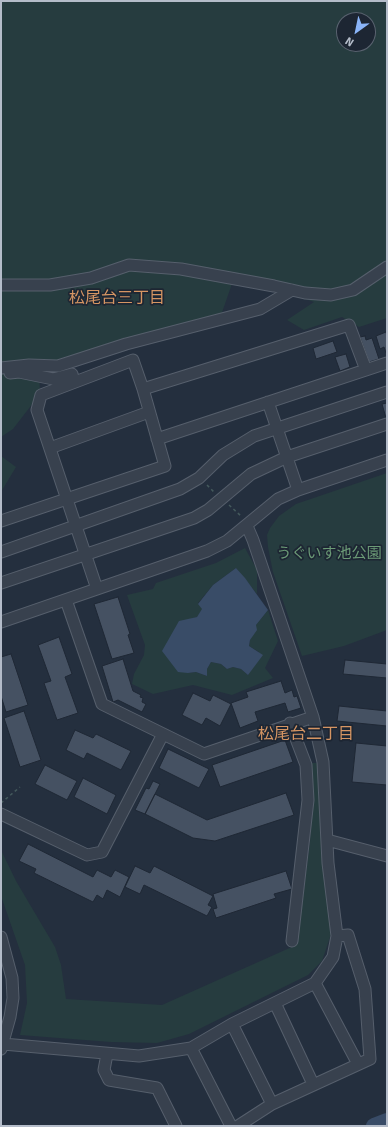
<!DOCTYPE html>
<meta charset="utf-8">
<style>
body{margin:0}
#map{position:relative;width:388px;height:1127px;overflow:hidden;background:#242f3e;font-family:Signika,sans-serif}
canvas{display:block}
.frame{position:absolute;inset:0;border:2px solid #b4bcc9;pointer-events:none}
.north{position:absolute;left:336px;top:12px;width:40px;height:40px;box-sizing:border-box;background:#1d2633;border:1px solid #59626f;border-radius:50%;rotate:213deg;font-size:11px;font-weight:700;line-height:16px;text-align:center;color:#b4bcc9}
.north::after{content:'';display:block;margin:auto;width:14px;height:18px;background:#8ab4f8;clip-path:polygon(50% 0,100% 100%,50% 72%,0 100%)}
</style>
<div id="map">
<canvas width="388" height="1127"></canvas>
<div class="frame"></div>
<div class="north">N</div>
</div>
<script>
const ctx = document.querySelector('canvas').getContext('2d');
ctx.lineJoin = 'round';
function paint(path, color) { ctx.fillStyle = color; ctx.fill(path, 'evenodd'); }
const poly = rows => new Path2D(rows.map(r => 'M' + r).join(''));
function trace(path, color, width, dash) { ctx.strokeStyle = color; ctx.lineWidth = width; ctx.lineCap = dash ? 'butt' : 'round'; ctx.setLineDash(dash || []); ctx.stroke(path); }
function write(font, color, halo, rows, align = 'center') {
  ctx.font = font + ' Signika,"Noto Sans JP",sans-serif'; ctx.lineWidth = 3.5; ctx.setLineDash([]); ctx.textBaseline = 'middle'; ctx.strokeStyle = halo; ctx.fillStyle = color; for (const [text, x, y, turn = 0] of rows) {
    ctx.save(); ctx.translate(x, y); ctx.rotate((+turn || 0) * Math.PI / 180); ctx.textAlign = isNaN(turn) ? turn : align; if (halo) ctx.strokeText(text, 0, 0); ctx.fillText(text, 0, 0); ctx.restore();
  }
}
paint(poly([
 [1,1,387,1,387,318,359,327,342,317,304,330,287,320,314,302,235,275,218,324,39,369,40,394,13,429,1,437],
 [344,20,368,20,368,44,344,44],
 [1,456,16,467,1,492],
 [387,473,387,630,344,646,302,656,273,572,268,547,267,535,270,528,279,516,296,504],
 [245,548,257,570,257,594,236,568,213,585,198,603,203,609,197,617,189,620,188,673,196,672,207,676,207,669,211,662,221,664,227,669,233,667,241,669,248,675,259,652,249,646,250,640,256,625,268,610,278,641,265,668,273,678,232,695,193,685,153,694,132,684,134,674,144,655,145,645,127,595,153,589,156,583,216,563],
 [312,763,317,763,331,934,322,961,308,975,189,1034,157,1043,111,1042,20,1035,27,1003,25,965,1,896,1,850,16,881,55,947,61,965,66,999,162,1005,294,946,297,942,310,842]
]), '#263c3f');
paint(poly([
 [236,568,245,578,268,610,256,625,257,630,250,640,249,646,263,655,248,675,241,669,233,667,227,669,221,664,211,662,207,669,207,676,196,672,188,673,178,672,162,651,179,621,197,617,202,609,198,604,213,585]
]), '#394c67');
trace(poly([
 [374,1126,387,1121]
]), '#394c67', 16);
const building = poly([
 [386,332,387,336,386,353,384,347,380,349,376,336,386,332],
 [365,336,366,340,372,338,379,359,369,362,360,337,365,336],
 [333,341,337,352,316,359,313,348,333,341],
 [346,354,350,367,340,371,335,357,346,354],
 [387,403,387,418,386,418,382,404,387,403],
 [118,597,130,634,128,635,134,653,112,659,94,604,118,597],
 [59,637,72,674,65,677,78,713,57,720,44,683,51,681,38,645,59,637],
 [11,654,28,705,6,712,1,696,1,657,11,654],
 [123,659,133,691,141,695,140,697,143,698,142,702,146,704,142,712,118,700,113,702,102,666,123,659],
 [345,660,387,664,387,678,343,674,345,660],
 [281,681,285,693,292,690,294,697,297,696,301,708,288,712,285,703,255,712,258,721,240,728,231,703,248,697,246,692,281,681],
 [193,693,210,701,213,695,231,704,220,726,206,718,202,725,182,715,193,693],
 [339,706,387,711,387,726,337,721,339,706],
 [24,711,41,760,20,767,4,718,24,711],
 [75,730,93,738,96,734,131,751,121,770,87,753,84,759,66,750,75,730],
 [285,740,293,762,220,787,212,765,285,740],
 [356,743,387,746,387,785,352,782,356,743],
 [168,749,209,769,199,788,159,768,168,749],
 [45,765,77,781,67,800,35,784,45,765],
 [83,778,116,795,107,814,74,797,83,778],
 [153,781,160,784,145,814,135,810,146,788,149,789,153,781],
 [286,793,294,815,215,841,193,838,145,814,155,794,207,820,286,793],
 [28,844,93,877,97,870,111,877,115,870,129,877,120,897,107,890,103,899,97,895,93,902,34,873,36,869,19,861,28,844],
 [135,866,150,873,154,866,213,896,208,905,212,907,207,916,144,885,140,894,125,887,135,866],
 [286,871,292,889,274,894,276,898,216,918,213,909,217,908,213,894,286,871]
]);
paint(building, '#455162');
trace(building, '#1f2835', 1);
const minor = poly([
 [1,285,50,285,91,278,129,265,181,269,274,286,305,293,331,295,353,290,387,267],
 [1,368,29,365,58,366,126,344,260,309,292,290],
 [10,373,19,372,53,379,72,374,74,382],
 [268,402,298,490],
 [157,439,387,363],
 [50,448,149,412],
 [1,521,165,466,143,389],
 [1,552,180,489,199,478,223,455,254,436,387,392],
 [1,583,194,518,208,510,251,474,287,457,387,424],
 [97,589,37,410,41,395,133,360,143,389,349,325,366,370],
 [66,600,102,704,204,754,313,717],
 [1,622,207,551,227,541,278,499,298,490,387,460],
 [290,723,306,765,308,800,292,941],
 [1,814,87,855,102,852,163,734],
 [327,840,387,856],
 [1,937,12,978,13,998,10,1017,1,1049],
 [315,983,358,1064],
 [275,1003,313,1084],
 [232,1024,272,1104],
 [3,1044,139,1056,191,1048,232,1024,315,983,333,957,337,936,328,863,323,762,313,717,253,540,247,526],
 [191,1048,231,1126],
 [107,1054,104,1070,109,1080,157,1088,176,1126],
 [238,1126,272,1104,370,1059,365,989,348,935,337,936]
]);
trace(minor, '#565f6c', 13);
trace(poly([
 [207,485,214,492],
 [229,505,241,516],
 [1,803,20,787]
]), '#44595c', 1.5, [3, 3]);
trace(minor, '#38414e', 11);
write('15px', '#6b9a76', '#1d2633', [
 ["うぐいす池公園",329,554]
]);
write('16px', '#d59563', '#1d2633', [
 ["松尾台三丁目",117,299],
 ["松尾台二丁目",306,735]
]);
</script>
